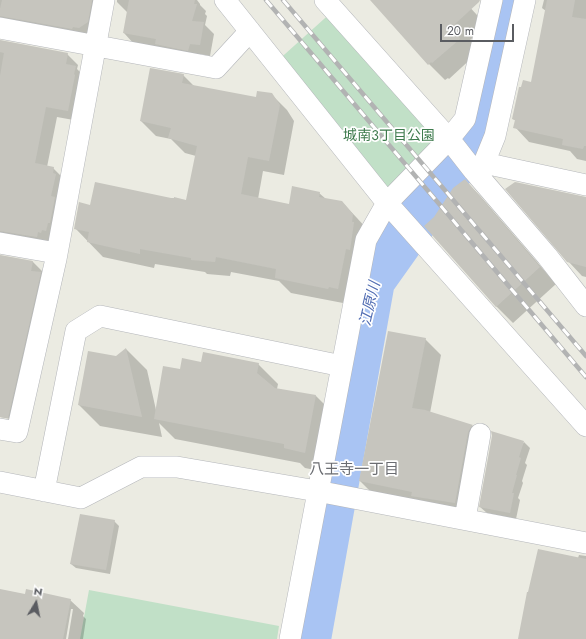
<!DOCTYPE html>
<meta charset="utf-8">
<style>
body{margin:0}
#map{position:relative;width:586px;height:639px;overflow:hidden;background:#ebebe2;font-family:Jost,sans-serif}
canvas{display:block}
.north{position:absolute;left:16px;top:583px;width:40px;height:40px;-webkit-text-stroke:3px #fff;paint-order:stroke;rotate:10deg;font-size:11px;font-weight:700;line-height:16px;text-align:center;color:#5a5c61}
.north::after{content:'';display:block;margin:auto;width:14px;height:18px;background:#5a5c61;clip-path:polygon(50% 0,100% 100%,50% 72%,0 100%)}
.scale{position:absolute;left:440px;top:24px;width:74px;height:18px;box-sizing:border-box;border:2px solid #5a5c61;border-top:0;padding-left:5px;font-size:12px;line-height:14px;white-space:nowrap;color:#5a5c61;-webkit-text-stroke:3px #fff;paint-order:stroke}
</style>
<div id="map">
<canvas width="586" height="639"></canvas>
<div class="north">N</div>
<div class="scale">20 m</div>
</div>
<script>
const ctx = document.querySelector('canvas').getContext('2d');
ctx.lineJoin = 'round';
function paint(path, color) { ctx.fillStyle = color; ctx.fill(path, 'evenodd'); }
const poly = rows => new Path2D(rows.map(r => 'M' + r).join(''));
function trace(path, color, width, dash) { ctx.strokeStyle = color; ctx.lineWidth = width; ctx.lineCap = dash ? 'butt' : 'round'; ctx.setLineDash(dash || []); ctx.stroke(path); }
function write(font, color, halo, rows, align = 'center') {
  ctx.font = font + ' Jost,"Noto Sans JP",sans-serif'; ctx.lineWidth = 3.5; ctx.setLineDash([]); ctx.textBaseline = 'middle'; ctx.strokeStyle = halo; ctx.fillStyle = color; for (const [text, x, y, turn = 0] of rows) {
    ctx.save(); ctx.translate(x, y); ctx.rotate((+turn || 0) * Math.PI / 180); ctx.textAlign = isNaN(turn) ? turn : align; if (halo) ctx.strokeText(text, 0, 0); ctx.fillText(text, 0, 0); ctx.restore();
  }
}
paint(poly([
 [334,10,449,139,387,203,275,63],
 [89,590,279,626,277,639,80,639]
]), '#c1e0c7');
paint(poly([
 [0,0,110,0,90,38,0,34],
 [117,0,197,0,200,4,200,5,206,11,205,14,207,16,205,25,214,34,210,56,200,54,199,61,134,44,124,33,128,13,117,2],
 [372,0,469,0,466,3,487,26,470,40,479,50,475,55,449,79,448,78,445,80,429,64],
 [544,0,586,0,586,161,577,159,570,151,529,142,515,127,516,121,513,119,532,83,546,11,542,8],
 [0,41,67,54,78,65,77,69,86,78,79,121,57,117,47,167,53,168,64,179,52,243,0,249],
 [183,75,194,86,257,98,271,94,287,110,294,121,284,175,263,171,258,199,289,205,319,193,326,199,342,202,357,218,368,230,352,303,343,301,343,303,291,293,279,281,231,272,230,276,207,274,205,272,155,264,154,268,103,257,75,228,91,206,187,201,196,156,185,153,171,139,156,136,141,121],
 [465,180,481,197,556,284,513,323,496,306,434,218],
 [586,198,586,277,582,276,568,261],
 [0,256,33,262,44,273,16,420,0,417],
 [425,339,441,355,430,413,472,426,488,442,471,519,376,497,360,481],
 [126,349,147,370,156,410,181,370,202,363,258,364,278,384,277,389,316,396,336,416,325,472,305,468,300,463,175,439,159,423,162,437,100,426,79,405,117,358],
 [524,442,530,448,525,463,527,465,522,481,523,483,518,498,520,500,516,519,487,513,480,507],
 [114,521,119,526,110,574,76,568,71,564],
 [579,555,586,556,586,639,519,639,578,558],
 [0,590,26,595,70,600,84,613,83,616,86,619,83,639,68,639,73,609,71,609,66,639,0,639]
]), '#0003');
trace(poly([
 [309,639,373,281,476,136,502,37,510,0]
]), '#a9c4f3', 44);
paint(poly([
 [2,0,92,0,88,22,79,28,73,27,72,29,0,16,0,9],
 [129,0,195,0,194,4,197,4,192,21,204,22,200,45,190,44,188,51,155,44,156,39,123,33],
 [370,0,480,0,479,2,455,24,463,33,459,37,460,39,432,63,431,62,428,65],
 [547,0,575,0,572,17,586,19,586,146,584,146,583,149,562,145,563,139,513,128,515,120,512,119,519,87,521,87,523,80,531,82],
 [0,40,68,53,66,64,76,66,74,74,75,75,68,111,46,107,35,163,54,167,53,173,56,174,51,196,55,197,50,223,48,223,46,231,42,230,41,233,38,232,37,237,0,231,0,76,4,53,0,52],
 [150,68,184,74,182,83,256,97,257,91,272,93,280,105,269,161,248,157,241,194,289,204,292,186,320,192,319,197,342,201,353,214,352,222,354,222,350,250,346,249,338,289,329,287,328,289,275,278,276,269,216,257,215,262,191,260,191,258,140,249,140,254,87,242,89,232,74,229,79,202,90,205,95,182,171,198,174,198,174,197,186,200,197,146,168,138,171,128,140,121],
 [465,179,540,267,496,307,424,226,434,217,453,188],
 [515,182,586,197,586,267,567,262,505,189],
 [0,255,33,261,31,271,41,272,8,418,0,417],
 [388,331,426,338,412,408,425,410,473,425,471,427,468,432,455,503,411,496,412,492,359,481],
 [126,348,142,417,78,405,88,351,116,356],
 [203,352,259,363,257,373,275,388,316,395,305,453,284,448,284,444,154,419,163,366,180,369,182,358,201,362],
 [491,431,524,441,519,457,521,458,516,475,517,475,512,493,514,493,510,513,479,507,492,436],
 [80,514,115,520,106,570,70,564],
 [538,549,586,559,586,639,518,639,527,592,528,592],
 [0,589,25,594,26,589,71,599,63,639,0,639]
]), '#c6c5be');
const minor = poly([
 [225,0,387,203,586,426],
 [325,0,449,139,474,171,547,256,586,306],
 [0,28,216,68,250,31],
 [484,163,586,185],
 [474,171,484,163,495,136,525,0],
 [0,243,56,253],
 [0,429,17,432,56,259,104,0],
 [0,482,81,498,141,467,177,467,317,491,586,543],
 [44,491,76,331,100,316,342,366],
 [465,519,480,434],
 [290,639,366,240,387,203,449,139,465,119,492,0]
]);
trace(minor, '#b4b6ba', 22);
trace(minor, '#fff', 21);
const rail = poly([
 [266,0,586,377],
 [283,0,586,356]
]);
trace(rail, '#b2b3b3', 4.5);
trace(rail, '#fff', 3, [9]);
write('14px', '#3e7b4d', '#fff', [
 ["城南３丁目公園",389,137]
]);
write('italic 15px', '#506cb2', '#fff', [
 ["江原川",371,304,-77]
]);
write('15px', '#6b6d72', '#fff', [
 ["八王寺一丁目",354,470]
]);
</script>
